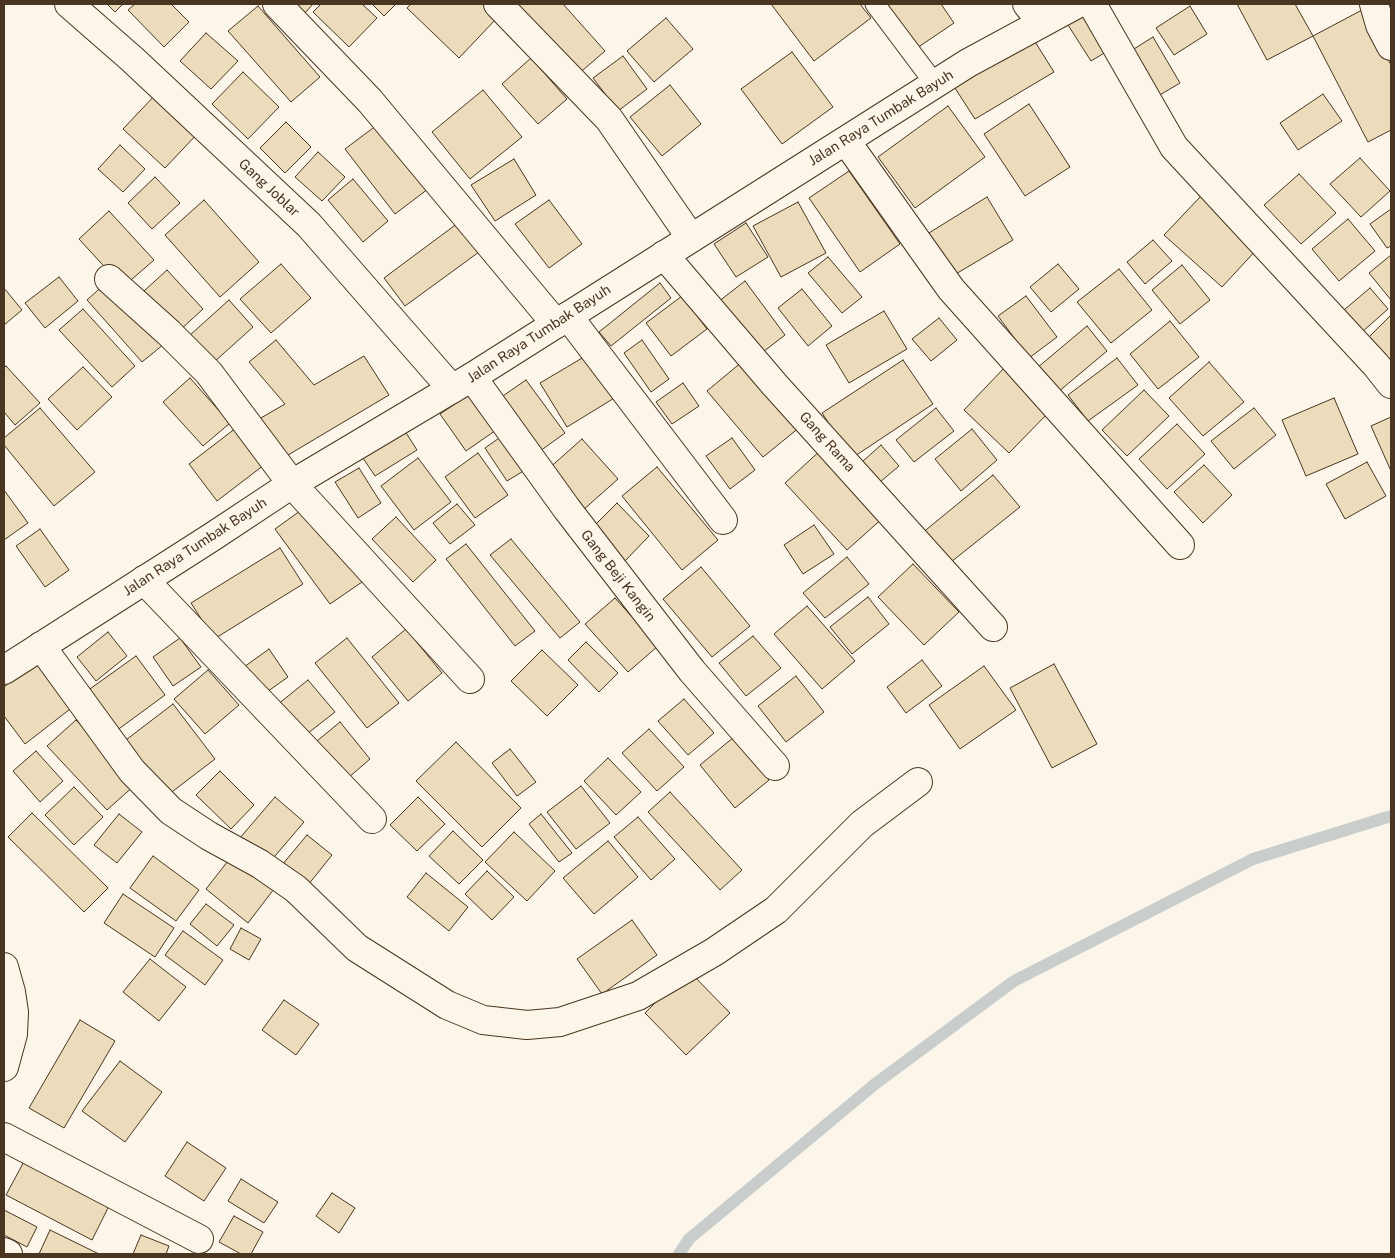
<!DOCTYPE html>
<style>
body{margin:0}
#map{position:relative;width:1395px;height:1258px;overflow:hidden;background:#fbf6e9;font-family:"Public Sans",sans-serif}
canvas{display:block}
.frame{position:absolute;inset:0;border:5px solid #4a3520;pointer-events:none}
</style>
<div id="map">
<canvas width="1395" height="1258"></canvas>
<div class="frame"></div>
</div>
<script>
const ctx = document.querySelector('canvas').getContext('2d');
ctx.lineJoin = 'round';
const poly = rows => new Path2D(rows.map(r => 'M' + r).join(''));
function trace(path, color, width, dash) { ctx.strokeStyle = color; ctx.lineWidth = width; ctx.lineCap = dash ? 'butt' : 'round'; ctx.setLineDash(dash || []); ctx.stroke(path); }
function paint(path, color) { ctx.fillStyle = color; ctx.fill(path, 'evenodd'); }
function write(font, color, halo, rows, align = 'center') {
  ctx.font = font + ' "Public Sans",sans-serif'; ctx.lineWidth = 4; ctx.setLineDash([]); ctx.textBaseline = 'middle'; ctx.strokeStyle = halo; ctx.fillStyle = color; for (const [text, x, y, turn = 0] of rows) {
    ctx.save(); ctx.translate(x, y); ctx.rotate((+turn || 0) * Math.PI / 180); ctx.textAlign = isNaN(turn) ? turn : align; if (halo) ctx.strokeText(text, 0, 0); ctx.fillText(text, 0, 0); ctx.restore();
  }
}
trace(poly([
 [679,1254,689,1239,875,1084,1014,981,1253,859,1391,816]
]), '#c9cecd', 12);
const building = poly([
 [107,4,123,4,115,12,107,4],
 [135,4,171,4,189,22,164,47,128,10,135,4],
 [293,4,313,4,304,14,293,4],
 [321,4,362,4,377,18,349,47,313,12,321,4],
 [372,4,396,4,384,16,372,4],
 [411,4,483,4,497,18,459,58,407,8,411,4],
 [512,4,563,4,605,51,576,76,512,4],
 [771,4,860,4,871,18,814,61,771,4],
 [882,4,941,4,954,23,914,50,882,4],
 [1237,4,1295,4,1313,36,1267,60,1237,4],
 [258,6,320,77,291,102,228,31,258,6],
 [1190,6,1207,34,1174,55,1156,28,1190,6],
 [1362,10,1391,65,1391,130,1368,142,1313,36,1362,10],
 [1083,15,1106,52,1091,61,1068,25,1083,15],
 [666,18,693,49,654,82,627,51,666,18],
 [206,33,238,61,211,89,180,61,206,33],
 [1032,37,1054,72,975,119,953,85,1032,37],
 [1153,37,1180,83,1153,99,1126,54,1153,37],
 [792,52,833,107,782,144,741,89,792,52],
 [623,56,647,89,618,111,593,78,623,56],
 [531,58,567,99,538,124,502,84,531,58],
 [243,72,279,107,248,139,212,104,243,72],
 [670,85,701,124,662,156,630,117,670,85],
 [483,90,522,137,470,179,432,132,483,90],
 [157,93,200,131,165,168,123,129,157,93],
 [1323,94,1342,121,1298,150,1280,123,1323,94],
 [1029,104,1070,167,1025,196,984,134,1029,104],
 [948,106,985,157,915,208,878,157,948,106],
 [286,122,311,147,285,173,260,148,286,122],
 [377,125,428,189,395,214,345,149,377,125],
 [120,145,145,169,123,192,98,169,120,145],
 [318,152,345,177,322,201,295,177,318,152],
 [1360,158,1390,191,1361,217,1330,184,1360,158],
 [514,159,536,195,495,221,471,185,514,159],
 [849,171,900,244,860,272,809,198,849,171],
 [1299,174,1336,213,1301,244,1264,205,1299,174],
 [155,177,180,203,152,229,128,203,155,177],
 [353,179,388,221,363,242,328,200,353,179],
 [1202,195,1259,247,1222,287,1164,235,1202,195],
 [987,197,1013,240,949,278,924,236,987,197],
 [204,200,259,262,220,297,165,235,204,200],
 [549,200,582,244,549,268,515,224,549,200],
 [798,202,826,253,781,277,753,226,798,202],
 [1391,209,1391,246,1387,248,1370,224,1391,209],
 [109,211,154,260,123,287,79,239,109,211],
 [1348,219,1375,251,1339,281,1312,249,1348,219],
 [458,223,479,252,405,306,384,278,458,223],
 [746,223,768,257,736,277,714,244,746,223],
 [1153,240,1172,261,1145,284,1127,262,1153,240],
 [1391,255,1391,300,1369,273,1391,255],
 [828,257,862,297,842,313,808,273,828,257],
 [281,264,311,298,271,333,240,299,281,264],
 [1058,264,1079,289,1051,312,1030,287,1058,264],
 [1182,265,1210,300,1180,324,1152,290,1182,265],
 [1119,269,1152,310,1111,343,1077,302,1119,269],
 [167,270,203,309,180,330,144,291,167,270],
 [59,277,78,301,45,328,25,303,59,277],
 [108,281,164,344,142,362,87,300,108,281],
 [745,281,785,335,759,355,718,302,745,281],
 [660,283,671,298,611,346,599,332,660,283],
 [4,288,22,310,4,325,4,288],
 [1370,288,1388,309,1362,332,1344,310,1370,288],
 [802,289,832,326,808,346,778,308,802,289],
 [682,296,707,329,671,356,646,323,682,296],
 [1026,296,1057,337,1029,358,998,316,1026,296],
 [229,300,253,327,213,363,189,336,229,300],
 [83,309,135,366,112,387,59,330,83,309],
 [884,311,907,349,849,383,826,345,884,311],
 [1391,315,1391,360,1368,338,1391,315],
 [939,318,957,340,931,361,912,339,939,318],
 [1170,321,1199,357,1158,389,1130,354,1170,321],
 [1087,326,1107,351,1058,392,1037,368,1087,326],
 [276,340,314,385,364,356,389,395,278,461,254,422,285,404,249,362,276,340],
 [642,340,669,379,651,392,624,353,642,340],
 [589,354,616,397,567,427,540,383,589,354],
 [1117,358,1138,385,1088,421,1068,395,1117,358],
 [903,360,933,404,852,458,822,413,903,360],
 [743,361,800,427,763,457,707,391,743,361],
 [1209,362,1244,402,1203,436,1169,398,1209,362],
 [1007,365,1052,409,1009,453,964,410,1007,365],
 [6,366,40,403,15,425,4,412,4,368,6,366],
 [83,367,112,397,77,430,48,399,83,367],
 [190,378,230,423,203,446,163,402,190,378],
 [526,380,565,433,536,454,497,400,526,380],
 [683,383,699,406,672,424,656,402,683,383],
 [1144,390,1169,416,1127,456,1102,430,1144,390],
 [473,392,499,428,466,451,440,414,473,392],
 [1334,398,1358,454,1306,476,1282,420,1334,398],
 [40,408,95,472,54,506,4,445,4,438,40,408],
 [936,408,954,431,914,462,896,440,936,408],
 [1254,408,1276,435,1234,469,1211,441,1254,408],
 [1391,417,1391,471,1371,426,1391,417],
 [1177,424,1205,454,1167,489,1139,459,1177,424],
 [236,428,264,465,217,501,189,464,236,428],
 [403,428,417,450,375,476,361,455,403,428],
 [972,429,997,460,961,491,935,459,972,429],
 [502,436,525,470,507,481,485,448,502,436],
 [732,438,755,470,730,489,706,456,732,438],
 [582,439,618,479,582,511,546,471,582,439],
 [881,445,899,466,880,482,862,462,881,445],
 [823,448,885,516,847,550,785,483,823,448],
 [478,453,508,495,475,518,445,477,478,453],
 [418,458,451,502,414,530,381,486,418,458],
 [1367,462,1386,496,1345,519,1326,484,1367,462],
 [1204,465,1232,495,1203,523,1174,492,1204,465],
 [657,467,718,540,682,570,622,496,657,467],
 [359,468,381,503,358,518,335,482,359,468],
 [993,475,1020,507,946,566,921,534,993,475],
 [4,490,28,523,4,540,4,490],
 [617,503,649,536,625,561,592,528,617,503],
 [457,504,475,525,450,544,433,523,457,504],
 [307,506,362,582,330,604,275,529,307,506],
 [396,517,436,560,413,582,372,539,396,517],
 [814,525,834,554,803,574,784,545,814,525],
 [40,529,69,570,45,587,16,546,40,529],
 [511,539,580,622,560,638,490,555,511,539],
 [466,544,535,631,515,646,446,559,466,544],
 [280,548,303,584,214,639,191,603,280,548],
 [847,557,869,584,825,618,803,593,847,557],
 [913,564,959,612,924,645,878,597,913,564],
 [701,567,750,626,712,657,663,599,701,567],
 [868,597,889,624,852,654,830,627,868,597],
 [615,598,658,646,628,672,585,624,615,598],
 [807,606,855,661,822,689,774,634,807,606],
 [406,629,442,673,408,701,372,657,406,629],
 [108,632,127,656,96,681,77,657,108,632],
 [753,636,781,668,746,696,719,663,753,636],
 [180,638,201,667,173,686,153,657,180,638],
 [347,638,399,703,367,728,315,663,347,638],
 [586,642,618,673,599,692,568,660,586,642],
 [269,649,288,677,264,694,244,667,269,649],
 [542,650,578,685,547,716,511,681,542,650],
 [136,656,165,695,116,731,87,691,136,656],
 [39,660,74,706,25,744,4,716,4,687,39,660],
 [922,660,942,686,906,713,887,687,922,660],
 [1054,664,1097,744,1052,768,1010,688,1054,664],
 [984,666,1016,710,960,749,929,705,984,666],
 [208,670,239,705,205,734,174,699,208,670],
 [796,676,824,712,786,742,758,706,796,676],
 [308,680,335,712,303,737,277,705,308,680],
 [684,699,714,733,688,755,658,721,684,699],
 [173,704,215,759,164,798,122,743,173,704],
 [76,720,136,784,107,810,47,746,76,720],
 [340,722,370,759,348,778,317,741,340,722],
 [649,729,684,767,657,791,622,753,649,729],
 [734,737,769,780,735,808,700,765,734,737],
 [456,742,521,808,482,847,416,781,456,742],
 [510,749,536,782,517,796,492,763,510,749],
 [36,751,63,781,40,802,13,771,36,751],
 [608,758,641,792,616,815,584,781,608,758],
 [220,771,254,805,231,829,196,795,220,771],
 [581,786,610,823,576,849,547,812,581,786],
 [74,787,103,817,74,845,45,815,74,787],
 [670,792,742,870,720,890,648,812,670,792],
 [275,797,304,822,269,863,239,839,275,797],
 [418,797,445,824,417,851,390,825,418,797],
 [32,813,108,888,84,912,8,837,32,813],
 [119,814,142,832,117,863,94,845,119,814],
 [541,814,572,853,559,862,529,824,541,814],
 [638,817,675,859,651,880,614,837,638,817],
 [453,831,483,860,459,884,429,856,453,831],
 [514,832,555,871,527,901,485,862,514,832],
 [307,835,332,855,308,885,282,865,307,835],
 [608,841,638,877,594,914,563,878,608,841],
 [235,852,277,885,248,923,206,889,235,852],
 [153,856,199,890,176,921,130,888,153,856],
 [487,871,514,897,492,920,465,894,487,871],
 [426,873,468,907,449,931,407,897,426,873],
 [123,894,174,928,155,957,104,923,123,894],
 [206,904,234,925,217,946,190,924,206,904],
 [632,920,657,955,602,994,577,959,632,920],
 [241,928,261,939,249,960,230,949,241,928],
 [183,931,223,960,205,985,165,955,183,931],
 [150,959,186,987,159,1021,123,992,150,959],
 [688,970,730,1013,686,1055,645,1013,688,970],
 [284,1000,319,1024,296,1055,262,1030,284,1000],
 [80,1020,115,1041,64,1128,29,1108,80,1020],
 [120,1061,162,1092,125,1142,82,1111,120,1061],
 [187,1142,226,1168,204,1201,165,1176,187,1142],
 [27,1156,112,1200,92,1240,6,1195,27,1156],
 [241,1179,278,1202,264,1223,228,1201,241,1179],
 [332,1193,355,1208,339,1233,316,1216,332,1193],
 [4,1210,37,1227,27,1247,4,1235,4,1210],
 [234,1216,263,1232,251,1254,241,1254,219,1242,234,1216],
 [50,1230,99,1254,39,1254,50,1230],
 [141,1235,169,1246,166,1254,133,1254,141,1235]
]);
paint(building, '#ecdcbc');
trace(building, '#4a3520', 1);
const lane = poly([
 [875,4,935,84]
]);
const street = poly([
 [69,4,132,59,309,225,452,389],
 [277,4,370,101,556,324],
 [498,4,609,119,691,238],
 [1027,4,1041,22],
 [1092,4,1174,147,1376,365,1391,384],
 [1374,4,1380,25,1391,46],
 [846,141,951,289,1180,545],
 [664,255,774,384,993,627],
 [109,279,169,333,209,373,292,484,470,679],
 [568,316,723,520],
 [472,377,567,509,692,671,775,766],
 [144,580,372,819],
 [41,646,132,771,171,811,209,836,260,864,296,889,357,948,447,1005,483,1020,527,1025,560,1022,638,996,714,952,776,910,862,824,918,782],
 [4,1137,199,1239],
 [4,1252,8,1254]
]);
const secondary = poly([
 [4,670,212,537,292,484,472,377,968,63,1077,4],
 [4,967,11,992,14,1012,13,1034,4,1067]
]);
trace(lane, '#4a3520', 21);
trace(street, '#4a3520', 30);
trace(secondary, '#4a3520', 30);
trace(lane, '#fbf6e9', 19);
trace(street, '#fbf6e9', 28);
trace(secondary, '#fbf6e9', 28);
write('14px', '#4a3520', '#fbf6e9', [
 ["Jalan Raya Tumbak Bayuh",881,118,-32],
 ["Gang Joblar",269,188,43],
 ["Jalan Raya Tumbak Bayuh",539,334,-33],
 ["Gang Rama",827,442,48],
 ["Jalan Raya Tumbak Bayuh",195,547,-33],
 ["Gang Beji Kangin",618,576,52]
]);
</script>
